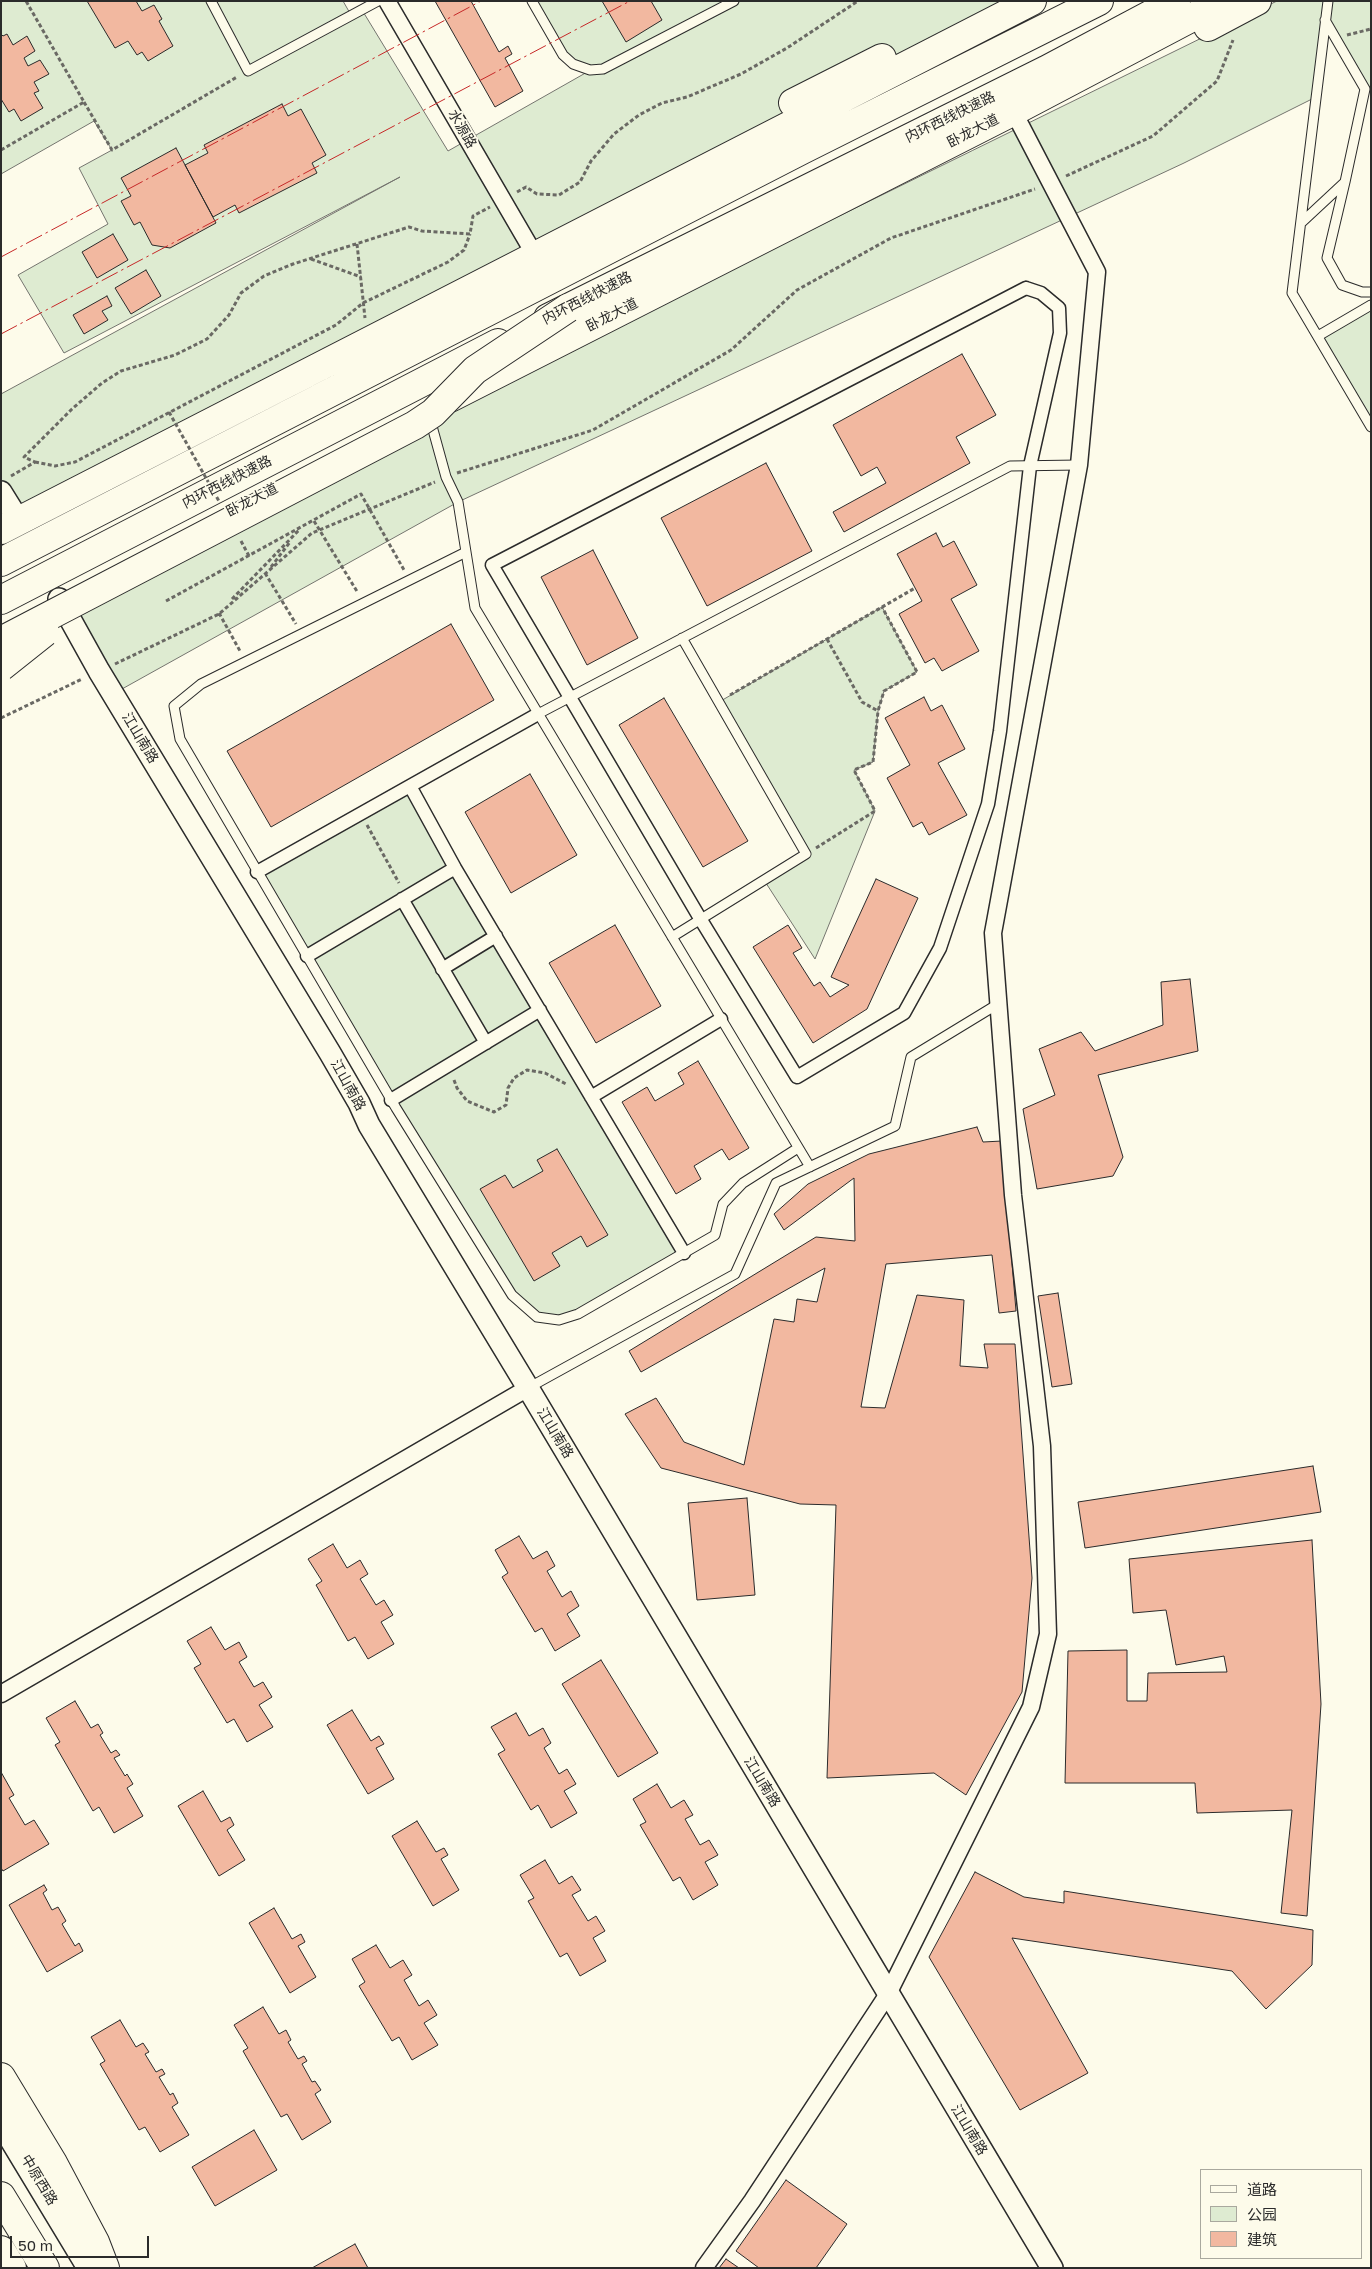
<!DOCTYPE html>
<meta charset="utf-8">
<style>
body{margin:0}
#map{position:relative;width:1372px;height:2269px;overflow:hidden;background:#fdfbea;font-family:"Golos Text","Noto Sans SC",sans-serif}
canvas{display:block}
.frame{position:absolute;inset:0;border:2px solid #2b2b2b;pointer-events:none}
.legend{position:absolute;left:1200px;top:2169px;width:162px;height:90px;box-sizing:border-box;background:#fdfbea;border:1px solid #a9a89e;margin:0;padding:6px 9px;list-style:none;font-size:15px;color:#2b2b2b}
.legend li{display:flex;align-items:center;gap:10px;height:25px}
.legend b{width:25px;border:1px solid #a9a89e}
.scale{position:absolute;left:10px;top:2236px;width:139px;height:22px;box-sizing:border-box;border:2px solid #2b2b2b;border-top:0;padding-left:6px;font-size:15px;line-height:18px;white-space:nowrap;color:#2b2b2b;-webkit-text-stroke:4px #fdfbea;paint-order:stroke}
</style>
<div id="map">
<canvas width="1372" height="2269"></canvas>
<div class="frame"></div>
<ul class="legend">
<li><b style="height:6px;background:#fdfbea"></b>道路</li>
<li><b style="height:14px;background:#deebd1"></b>公园</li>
<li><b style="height:14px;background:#f2b8a0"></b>建筑</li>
</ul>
<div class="scale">50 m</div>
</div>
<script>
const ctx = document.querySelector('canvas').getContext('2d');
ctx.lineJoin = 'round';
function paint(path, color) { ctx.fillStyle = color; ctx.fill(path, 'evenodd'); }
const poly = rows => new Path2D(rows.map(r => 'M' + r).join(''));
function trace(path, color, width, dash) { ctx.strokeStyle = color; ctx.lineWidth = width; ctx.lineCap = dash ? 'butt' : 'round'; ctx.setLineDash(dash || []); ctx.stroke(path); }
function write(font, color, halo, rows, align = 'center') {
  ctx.font = font + ' "Golos Text","Noto Sans SC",sans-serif'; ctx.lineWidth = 4; ctx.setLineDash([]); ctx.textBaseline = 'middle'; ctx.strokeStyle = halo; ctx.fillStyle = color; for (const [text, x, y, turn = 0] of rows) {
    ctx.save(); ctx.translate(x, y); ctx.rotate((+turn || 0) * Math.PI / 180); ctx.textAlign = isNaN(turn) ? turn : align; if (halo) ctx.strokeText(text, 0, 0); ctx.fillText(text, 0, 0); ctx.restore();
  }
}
const green = poly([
 [1,1,343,1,351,15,362,10,448,151,589,71,573,64,532,1,1032,1,1,530,1,394,400,177,64,353,18,275,108,224,79,168,112,150,94,121,1,174,1,1],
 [1277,1,1371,1,1371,86,1365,89,1326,21,1316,97,1184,163,458,502,113,694,59,599,1277,1],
 [1371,305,1371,427,1318,336,1371,305],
 [882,607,917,672,884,691,878,711,873,762,854,770,875,811,815,959,764,880,806,854,719,702,882,607],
 [410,786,684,1253,559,1320,537,1317,512,1295,257,872,410,786]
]);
paint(green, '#deebd1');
trace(green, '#74746e', 1);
const building = poly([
 [87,1,136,1,142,11,154,5,162,19,159,21,173,46,148,61,142,52,137,55,128,41,115,48,87,1],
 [435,1,471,1,499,52,508,46,512,54,505,58,523,91,495,107,435,1],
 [602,1,651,1,662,20,626,42,602,1],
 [1,34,3,36,7,34,13,45,27,36,35,51,24,58,28,66,40,60,49,74,34,82,39,91,34,93,43,108,21,121,14,109,9,112,1,99,1,34],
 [282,104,288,116,301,109,326,155,312,163,317,173,239,213,235,205,213,217,185,165,208,153,204,145,282,104],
 [176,148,216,223,170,248,152,245,140,222,134,225,121,201,131,196,121,178,176,148],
 [113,234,128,260,97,278,82,252,113,234],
 [146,270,161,296,131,314,115,288,146,270],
 [107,296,112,306,102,311,108,320,84,334,73,315,107,296],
 [962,354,996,415,956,437,970,463,844,532,833,512,886,483,877,467,861,476,833,425,962,354],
 [766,463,812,551,707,606,661,518,766,463],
 [936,533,943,547,954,541,977,585,951,599,979,651,942,671,934,658,925,663,899,614,922,601,897,554,936,533],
 [593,550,638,638,587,665,541,577,593,550],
 [451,624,494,700,271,827,227,751,451,624],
 [924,697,931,711,942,705,965,749,938,763,967,815,929,835,922,822,913,827,887,778,910,765,885,718,924,697],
 [664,698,748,841,703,867,619,725,664,698],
 [530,774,577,855,511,893,465,812,530,774],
 [876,879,918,898,867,1009,813,1043,753,947,788,925,802,948,793,953,814,986,820,982,830,997,849,985,831,977,876,879],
 [615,925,661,1006,596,1043,549,963,615,925],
 [1190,979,1198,1051,1098,1075,1123,1157,1113,1176,1037,1189,1023,1109,1055,1095,1039,1049,1081,1032,1095,1051,1163,1025,1161,982,1190,979],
 [698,1061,749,1148,729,1160,722,1149,694,1166,701,1179,676,1194,622,1102,647,1087,655,1101,684,1084,678,1073,698,1061],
 [977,1127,983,1142,1002,1141,1016,1311,999,1313,992,1255,886,1264,861,1407,885,1408,917,1295,964,1300,960,1366,988,1368,984,1344,1015,1344,1032,1578,1022,1692,966,1795,934,1773,827,1778,836,1505,800,1504,661,1468,625,1414,656,1398,684,1442,744,1465,774,1319,794,1322,797,1299,817,1302,825,1268,641,1372,629,1351,816,1237,855,1241,854,1178,784,1230,774,1214,808,1184,869,1154,977,1127],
 [557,1149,608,1235,587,1247,581,1236,552,1253,560,1266,534,1281,480,1189,505,1175,513,1188,543,1171,537,1160,557,1149],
 [1058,1293,1072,1384,1052,1387,1038,1296,1058,1293],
 [1313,1466,1321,1512,1085,1548,1078,1502,1313,1466],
 [747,1498,755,1595,697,1600,688,1503,747,1498],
 [519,1536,533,1559,547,1551,555,1566,547,1571,562,1597,571,1591,579,1606,567,1614,580,1636,555,1651,542,1628,535,1632,502,1577,508,1573,495,1550,519,1536],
 [1312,1540,1321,1704,1307,1916,1281,1913,1292,1810,1197,1813,1195,1783,1065,1783,1068,1651,1127,1650,1127,1701,1147,1701,1148,1673,1227,1672,1224,1656,1176,1665,1166,1610,1133,1613,1129,1559,1312,1540],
 [333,1544,347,1568,360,1560,368,1574,360,1579,376,1605,384,1600,393,1615,381,1622,394,1644,368,1659,355,1637,348,1641,316,1585,322,1581,308,1559,333,1544],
 [211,1627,225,1650,239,1642,247,1657,239,1662,254,1687,263,1682,272,1697,259,1705,273,1727,247,1742,234,1719,227,1723,194,1668,201,1664,187,1641,211,1627],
 [601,1660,658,1753,618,1777,562,1684,601,1660],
 [75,1701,91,1728,98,1724,103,1733,100,1735,111,1753,116,1750,120,1755,114,1758,125,1776,127,1774,133,1784,127,1788,143,1816,114,1833,99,1807,93,1811,55,1745,60,1742,46,1718,75,1701],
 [352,1710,371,1741,379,1736,384,1744,376,1748,394,1779,368,1794,327,1725,352,1710],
 [516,1713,529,1736,543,1728,551,1743,544,1748,559,1774,567,1769,576,1784,564,1791,577,1813,551,1828,538,1805,531,1810,498,1754,505,1750,491,1727,516,1713],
 [1,1772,14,1795,9,1798,25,1825,34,1820,49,1844,3,1871,1,1868,1,1772],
 [657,1784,671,1808,684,1800,693,1815,685,1819,700,1845,709,1840,718,1855,705,1862,718,1885,693,1900,680,1877,673,1881,640,1825,646,1822,633,1799,657,1784],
 [203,1791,221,1822,230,1817,234,1825,227,1830,245,1860,219,1876,178,1806,203,1791],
 [417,1821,436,1852,444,1848,448,1855,441,1859,459,1890,433,1906,392,1836,417,1821],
 [545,1860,559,1884,572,1876,581,1890,572,1895,588,1921,596,1916,605,1931,593,1938,606,1961,580,1976,567,1953,560,1957,528,1901,534,1898,520,1875,545,1860],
 [975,1872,1024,1897,1064,1903,1064,1891,1313,1930,1312,1965,1266,2009,1232,1971,1012,1938,1088,2073,1020,2110,929,1957,975,1872],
 [44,1885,47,1890,43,1893,52,1910,58,1907,66,1921,62,1924,75,1946,79,1943,83,1951,47,1972,9,1905,44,1885],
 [274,1908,292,1939,301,1934,305,1942,298,1946,316,1977,290,1993,249,1923,274,1908],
 [376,1945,390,1968,403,1960,412,1975,404,1980,419,2006,428,2000,437,2015,424,2023,438,2045,412,2060,399,2037,392,2041,359,1986,365,1982,352,1959,376,1945],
 [263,2007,279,2034,286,2030,291,2040,288,2042,298,2059,304,2056,307,2061,302,2064,312,2082,315,2081,321,2090,315,2094,331,2122,302,2140,287,2114,281,2117,243,2051,248,2048,234,2025,263,2007],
 [120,2020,136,2047,143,2043,149,2052,145,2054,156,2072,162,2069,165,2074,159,2077,170,2095,173,2093,178,2103,172,2107,189,2135,160,2152,145,2127,139,2130,100,2064,105,2061,91,2037,120,2020],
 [254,2130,277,2170,215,2206,192,2167,254,2130],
 [786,2180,847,2224,816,2268,759,2268,736,2251,786,2180],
 [355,2244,368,2268,312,2268,355,2244],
 [726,2259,739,2268,719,2268,726,2259]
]);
paint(building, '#f2b8a0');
trace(building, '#2b2b2b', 1);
const service = poly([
 [211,1,248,71,378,1],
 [532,1,563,55,573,64,590,70,603,69,734,1],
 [1328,1,1292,293,1371,427],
 [1325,20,1365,89,1345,182],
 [1301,223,1345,182,1327,258,1342,285,1362,292,1371,292],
 [1318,336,1371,305],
 [430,419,446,477,458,502,475,608,810,1167],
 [466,552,201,684,174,706,180,739,396,1108,512,1295,537,1317,559,1320,578,1314,715,1235,723,1204,743,1183,798,1148],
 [538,714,1010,466,1079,465],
 [672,937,806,854,682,638],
 [528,1388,735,1274,776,1183,895,1126,911,1057,998,1004]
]);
const pedestrian = poly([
 [1026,288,1041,293,1059,308,1060,333,1030,466,1000,731,988,804,940,948,904,1013,797,1077,701,920,492,565,1026,288],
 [410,786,455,868,684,1253],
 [257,872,538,714],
 [402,899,486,1043],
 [307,956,455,868],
 [442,969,496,936],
 [591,1097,721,1019],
 [391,1100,540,1010]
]);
const minor = poly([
 [387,1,536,257],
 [1,1694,528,1388],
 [704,2268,752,2201,888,1994,1031,1707,1048,1634,1042,1446,1013,1195,993,933,1079,465,1097,272,1020,124]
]);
const tertiary = poly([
 [1,492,19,521],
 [59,599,99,671,330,1053,359,1103,369,1125,528,1388,1052,2268]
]);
const primary = poly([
 [10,2134,91,2268]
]);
const trunk = poly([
 [1208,27,1257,1],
 [793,103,882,58],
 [548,318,1046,70,1176,1],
 [450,398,1020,108,1223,1],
 [1,530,1032,1],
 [1,562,802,150,1099,1],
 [1,600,498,343],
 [1,2077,53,2163,95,2242,105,2268],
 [1,2115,26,2152],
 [1,2196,45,2268],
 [1,2250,12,2268]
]);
trace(service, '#2b2b2b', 11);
trace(pedestrian, '#2b2b2b', 15);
trace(minor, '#2b2b2b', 19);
trace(tertiary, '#2b2b2b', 24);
trace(primary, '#2b2b2b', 29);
trace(trunk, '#2b2b2b', 30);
trace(poly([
 [1347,35,1371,29],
 [84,102,112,150,237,77],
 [1,150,84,102,26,1],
 [1066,176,1153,136,1217,81,1233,40],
 [517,192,526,187,537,194,559,195,580,182,591,161,614,134,639,115,662,103,687,97,741,74,787,48,858,1],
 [357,244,365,318],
 [311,259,361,277],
 [35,462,55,466,75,462,336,325,363,303,448,262,464,250,470,234],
 [457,473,593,430,731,350,797,290,891,238,1035,189],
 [11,476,35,462,24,457,72,409,102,383,121,371,175,355,207,339,229,315,241,293,264,276,293,264,409,227,422,231,470,234,473,216,490,207],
 [314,521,358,593],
 [271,567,290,542],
 [265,573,296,624],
 [232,599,299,530],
 [166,601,361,494,404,570],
 [219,613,240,651],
 [827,639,862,702,878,711],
 [115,664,219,614,312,533,435,482],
 [730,695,915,588],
 [1,718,82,679],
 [367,825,399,883],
 [816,848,875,811,854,770,873,762,878,711,884,691,917,672,882,607],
 [454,1080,457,1088,467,1101,494,1112,506,1105,508,1088,514,1078,527,1070,545,1073,566,1084]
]), '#6a6964', 3, [4, 2.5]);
trace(service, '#fdfbea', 9);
trace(pedestrian, '#fdfbea', 12);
trace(minor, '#fdfbea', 16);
trace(tertiary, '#fdfbea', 21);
trace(primary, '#fdfbea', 26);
trace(trunk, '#fdfbea', 28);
const trunkBridge = poly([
 [1,641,415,425,433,413,475,370,568,308],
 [1,667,45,632]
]);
trace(trunkBridge, '#2b2b2b', 30, []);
trace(poly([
 [169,412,220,503],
 [241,541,249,556]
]), '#6a6964', 3, [4, 2.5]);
trace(trunkBridge, '#fdfbea', 28);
trace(poly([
 [1,257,481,1],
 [1,334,630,1]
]), '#c62828', 1, [18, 4, 2.5, 4]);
write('14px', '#2b2b2b', '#fdfbea', [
 ["内环西线快速路",950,117,-26],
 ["水源路",462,129,60],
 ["卧龙大道",973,131,-27],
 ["内环西线快速路",587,298,-27],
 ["卧龙大道",612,315,-27],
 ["内环西线快速路",227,482,-27],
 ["卧龙大道",252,500,-27],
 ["江山南路",140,738,59],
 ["江山南路",348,1085,61],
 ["江山南路",555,1433,59],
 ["江山南路",762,1782,59],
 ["江山南路",969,2130,59],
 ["中原西路",39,2180,59]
]);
</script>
